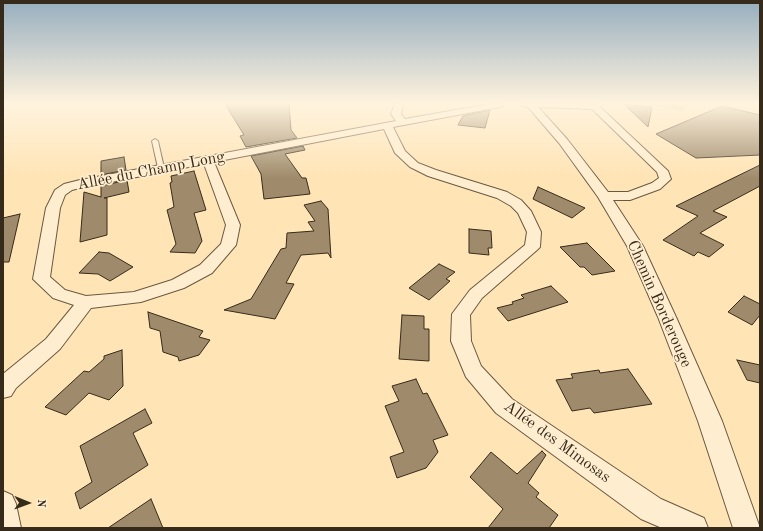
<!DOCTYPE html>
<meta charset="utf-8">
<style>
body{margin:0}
#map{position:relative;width:763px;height:531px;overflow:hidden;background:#ffe4b5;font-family:"Old Standard TT",serif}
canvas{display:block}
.frame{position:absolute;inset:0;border:4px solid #362b1b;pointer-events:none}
.north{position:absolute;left:8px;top:483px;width:40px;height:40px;-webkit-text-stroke:3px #ffedcf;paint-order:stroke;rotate:91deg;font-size:11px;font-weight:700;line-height:16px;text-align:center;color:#362b1b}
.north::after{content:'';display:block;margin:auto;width:14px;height:18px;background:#362b1b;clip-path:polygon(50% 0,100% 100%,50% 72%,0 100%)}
</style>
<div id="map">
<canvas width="763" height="531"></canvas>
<div class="frame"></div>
<div class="north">N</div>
</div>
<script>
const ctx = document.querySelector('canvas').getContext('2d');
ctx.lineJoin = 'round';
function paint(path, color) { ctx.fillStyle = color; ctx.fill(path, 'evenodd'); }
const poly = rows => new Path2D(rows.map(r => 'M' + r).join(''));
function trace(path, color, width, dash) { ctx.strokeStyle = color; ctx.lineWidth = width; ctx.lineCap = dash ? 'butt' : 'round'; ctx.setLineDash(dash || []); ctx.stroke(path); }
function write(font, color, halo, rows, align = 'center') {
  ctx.font = font + ' "Old Standard TT",serif'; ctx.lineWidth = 3.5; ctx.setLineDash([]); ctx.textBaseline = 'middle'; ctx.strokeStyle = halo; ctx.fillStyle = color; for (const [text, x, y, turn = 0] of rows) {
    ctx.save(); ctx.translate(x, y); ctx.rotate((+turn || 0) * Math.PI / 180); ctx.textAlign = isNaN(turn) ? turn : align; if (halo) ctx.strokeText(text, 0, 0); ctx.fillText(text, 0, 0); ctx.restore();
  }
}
paint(poly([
 [642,104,691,104,682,111]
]), '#ddc59b');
const building = poly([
 [225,104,289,104,291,130,297,138,246,147,240,136,244,135,225,104],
 [624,104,652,107,648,127,624,104],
 [722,106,760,115,760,155,696,158,656,134,722,106],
 [490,110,485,128,458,125,463,116,490,110],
 [303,146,305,150,285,154,302,178,306,178,310,194,264,199,261,174,251,156,303,146],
 [124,157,126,170,101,175,101,161,124,157],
 [760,165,760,186,713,211,727,217,700,233,724,245,709,257,698,252,694,256,663,240,698,216,676,206,760,165],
 [194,171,206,210,194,213,202,241,195,253,170,252,176,244,167,210,174,207,170,183,172,182,171,176,194,171],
 [127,180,129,192,104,198,107,198,107,235,80,242,84,192,101,197,101,186,127,180],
 [538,187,585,208,572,218,533,199,538,187],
 [321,201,328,209,331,258,328,253,301,255,286,283,294,284,275,319,224,310,251,299,281,249,286,248,287,233,314,231,308,222,315,221,304,205,321,201],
 [20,214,9,262,3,262,3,218,20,214],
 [469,229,491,231,492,248,488,248,489,255,469,253,469,229],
 [587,243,615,271,592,275,584,267,580,267,560,247,587,243],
 [99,252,109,253,133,267,110,281,98,274,79,273,99,252],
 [439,264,455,272,446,279,450,281,429,300,409,288,439,264],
 [551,286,568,302,508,321,497,308,513,304,512,302,524,298,521,295,551,286],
 [744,296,760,304,760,315,752,325,728,312,744,296],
 [148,312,203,331,199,337,210,340,199,355,179,361,178,357,163,352,160,331,150,328,148,312],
 [402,315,424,316,424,329,429,329,429,361,399,359,402,315],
 [122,350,123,386,109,400,89,393,66,415,45,407,84,371,89,372,104,359,104,356,122,350],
 [737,360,760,365,760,383,747,380,737,360],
 [628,369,652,404,594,413,590,408,572,411,556,380,573,378,571,374,599,370,600,373,628,369],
 [416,379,423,394,427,393,448,435,433,440,438,452,426,468,397,478,390,457,404,452,385,406,399,401,392,386,416,379],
 [145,409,152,423,133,433,148,465,80,509,75,493,92,482,80,446,145,409],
 [542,451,546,455,528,483,539,493,536,497,558,515,549,528,488,528,503,509,470,477,491,452,517,474,542,451],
 [151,499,163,528,108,528,151,499]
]);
paint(building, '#9f8b6b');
trace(building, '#362b1b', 1);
const lane = poly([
 [155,139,158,141,164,168,161,170,158,168,152,141,155,139]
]);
const street = poly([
 [395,104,403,104,401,114,405,119,489,104,504,104,503,106,500,107,393,127,405,151,418,163,436,170,507,192,521,200,531,211,541,232,540,247,537,250,482,298,470,315,471,341,481,366,512,399,661,499,704,518,708,528,662,528,641,519,496,413,466,377,451,341,452,314,470,290,525,245,527,232,518,213,511,206,497,198,428,176,410,167,395,153,384,129,214,162,240,225,236,245,212,273,184,288,141,302,91,308,60,349,16,388,11,396,3,398,3,374,46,339,74,305,53,298,33,279,46,208,55,190,64,184,80,180,396,121,391,114,395,104],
 [204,164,226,225,221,244,200,265,172,280,134,292,86,296,65,290,50,277,60,208,65,195,72,190,80,188,204,164],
 [521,104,603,104,600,107,668,171,671,179,660,189,630,200,613,200,643,246,676,317,722,421,760,528,733,528,698,421,658,317,627,246,598,197,559,143,528,107,522,106,521,104],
 [538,107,592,109,657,172,659,178,652,183,628,192,608,192,567,139,538,107],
 [3,491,12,495,16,504,21,528,3,528,3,491]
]);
trace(lane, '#685942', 2);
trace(street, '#685942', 2);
paint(lane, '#ffedcf');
paint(street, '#ffedcf');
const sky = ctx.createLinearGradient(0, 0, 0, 178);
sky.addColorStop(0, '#96aebf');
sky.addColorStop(0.58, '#fff3de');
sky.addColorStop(1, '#fff3de00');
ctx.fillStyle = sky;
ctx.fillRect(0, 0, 763, 178);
write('16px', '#362b1b', '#ffedcf', [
 ["Allée du Champ Long",151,171,-11],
 ["Chemin Borderouge",659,304,66],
 ["Allée des Mimosas",557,442,36]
]);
</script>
